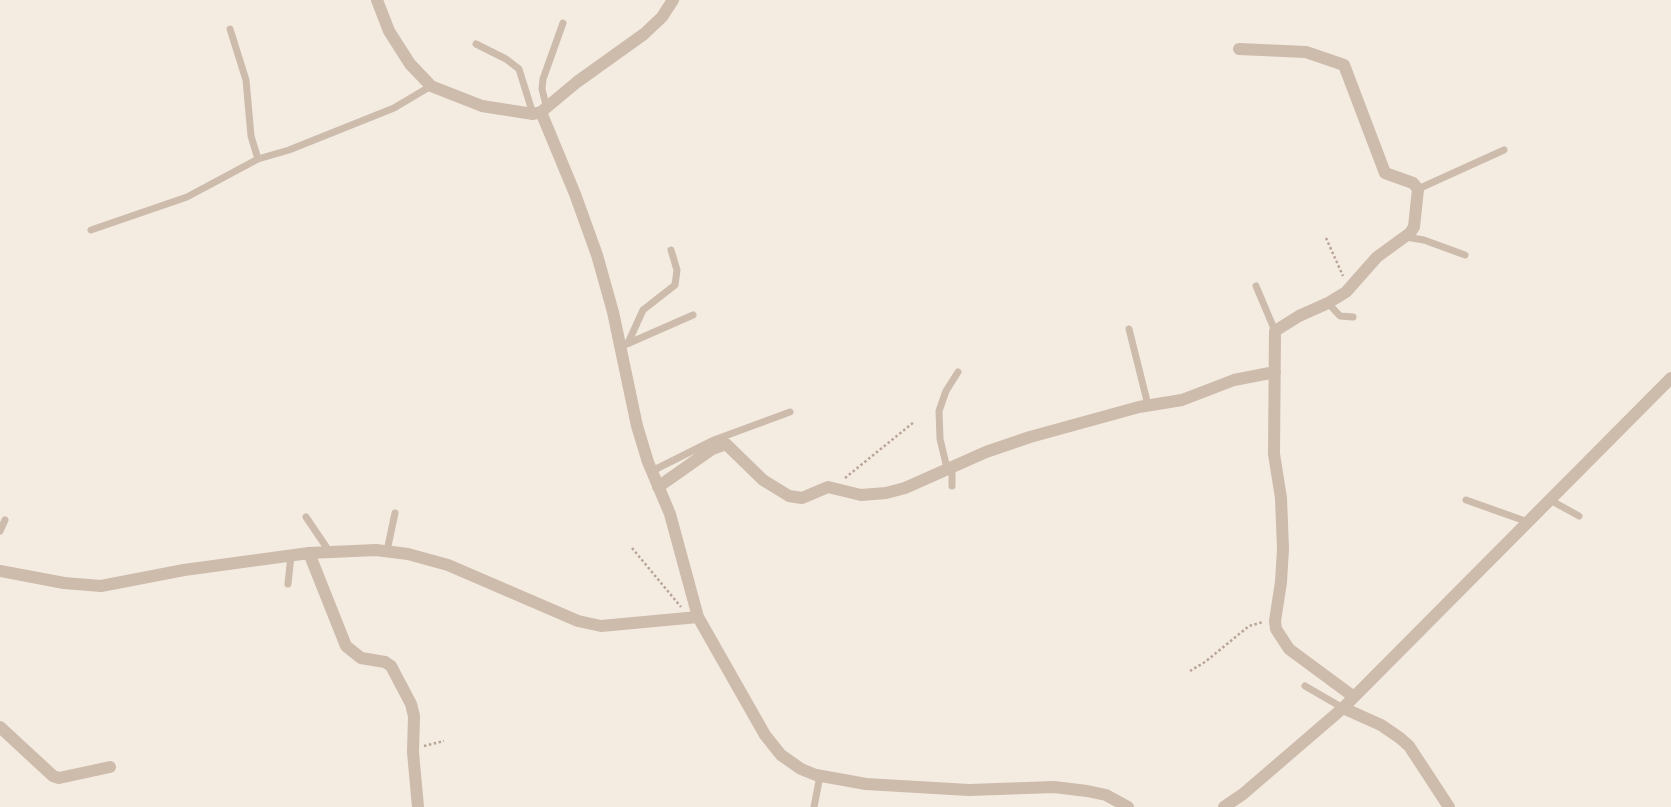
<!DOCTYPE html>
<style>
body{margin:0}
canvas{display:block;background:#f4ebe1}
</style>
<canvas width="1671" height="807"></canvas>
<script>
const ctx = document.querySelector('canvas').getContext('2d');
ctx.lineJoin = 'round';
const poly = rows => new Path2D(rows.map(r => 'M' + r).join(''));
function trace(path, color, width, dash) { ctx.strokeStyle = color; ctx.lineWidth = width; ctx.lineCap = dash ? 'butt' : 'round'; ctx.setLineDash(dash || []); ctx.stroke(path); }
trace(poly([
 [1326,238,1343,276],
 [845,478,914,422],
 [632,548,681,607],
 [1190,671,1205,662,1249,626,1263,622],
 [424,746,444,741]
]), '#b9a596', 2.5, [2.5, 2.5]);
trace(poly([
 [230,29,246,80,251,136,258,159],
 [476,44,506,59,519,69,533,114],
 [547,109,542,89,543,79,563,23],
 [1418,189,1504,150],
 [91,230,187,197,258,159,289,150,394,108,431,86],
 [1406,237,1424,240,1465,255],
 [1256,286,1275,331],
 [1328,303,1340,316,1353,317],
 [1129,329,1148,405],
 [628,343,643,310,675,285,677,270,671,250],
 [627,344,693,315],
 [947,468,940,439,939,411,946,391,958,372],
 [652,471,714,440,790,412],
 [952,486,952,466],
 [1466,500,1528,522],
 [1550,500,1579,516],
 [306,517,329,551],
 [0,531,5,520],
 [387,551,395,513],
 [288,584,291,555],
 [1305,686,1343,708],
 [814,807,820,776]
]), '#cdbbac', 7);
trace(poly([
 [377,0,389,31,410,64,431,86,482,106,533,114,541,112,575,194,597,255,613,312,637,426,648,462,670,514,698,617],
 [1239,49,1306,52,1344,65,1385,173,1413,183,1418,189,1414,227,1410,233,1377,257,1346,292,1328,303,1299,316,1275,331,1274,454,1281,498,1283,549,1281,582,1275,621,1276,629,1289,649,1354,697],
 [541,112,577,82,644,34,662,17,673,0],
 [658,487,712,449,726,444,763,480,789,496,802,498,828,487,861,495,886,493,905,488,986,452,1030,437,1139,407,1182,400,1234,380,1275,372],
 [309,553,346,646,361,658,385,662,391,666,411,704,414,716,413,752,418,807],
 [0,571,64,583,101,586,184,570,309,553,376,550,408,554,448,565,578,621,601,626,698,617,765,735,781,755,801,769,816,775,866,784,969,790,1054,787,1087,791,1106,795,1128,807],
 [1343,708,1381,725,1400,738,1409,746,1449,807],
 [0,727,53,776,59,778,110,767],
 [1224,807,1243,794,1343,708,1671,378]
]), '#cdbbac', 12);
</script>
